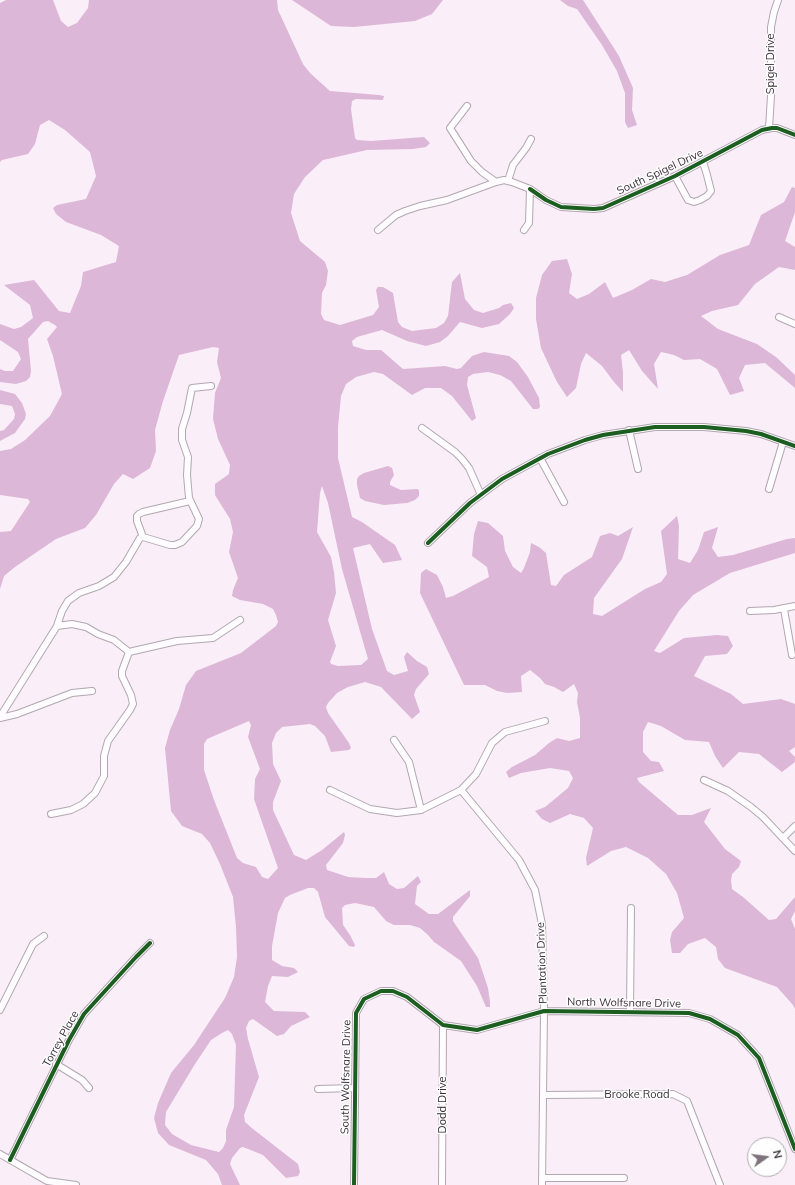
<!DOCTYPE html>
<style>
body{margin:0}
#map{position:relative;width:795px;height:1185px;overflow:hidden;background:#faeef8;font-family:Mulish,sans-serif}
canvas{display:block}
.north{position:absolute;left:747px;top:1137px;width:40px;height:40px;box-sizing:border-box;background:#fefefe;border:1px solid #b0acb0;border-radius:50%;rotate:76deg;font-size:11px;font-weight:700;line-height:16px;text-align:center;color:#3b313a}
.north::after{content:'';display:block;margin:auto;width:14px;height:18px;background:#7e737c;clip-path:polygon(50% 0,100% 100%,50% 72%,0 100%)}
</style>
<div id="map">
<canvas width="795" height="1185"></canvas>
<div class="north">N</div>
</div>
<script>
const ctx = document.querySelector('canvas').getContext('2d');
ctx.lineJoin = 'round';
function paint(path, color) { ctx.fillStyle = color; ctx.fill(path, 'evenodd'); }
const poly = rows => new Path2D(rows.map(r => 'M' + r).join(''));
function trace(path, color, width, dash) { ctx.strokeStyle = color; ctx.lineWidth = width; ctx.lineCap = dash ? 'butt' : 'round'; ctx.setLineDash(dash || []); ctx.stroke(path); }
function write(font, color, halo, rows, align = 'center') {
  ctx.font = font + ' Mulish,sans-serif'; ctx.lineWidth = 3; ctx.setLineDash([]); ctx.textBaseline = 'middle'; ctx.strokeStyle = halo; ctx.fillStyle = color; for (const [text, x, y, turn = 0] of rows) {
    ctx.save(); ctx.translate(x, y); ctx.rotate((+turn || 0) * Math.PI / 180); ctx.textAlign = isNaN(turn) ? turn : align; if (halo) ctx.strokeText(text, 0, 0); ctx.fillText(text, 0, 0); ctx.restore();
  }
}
paint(poly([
 [6,0,53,0,61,21,68,27,77,23,88,8,89,0,277,0,278,10,303,64,310,73,330,91,379,95,384,96,383,100,356,99,352,101,351,109,355,138,357,140,371,141,424,137,430,143,426,147,413,149,367,150,323,160,305,177,294,194,291,213,300,241,325,262,328,271,326,285,322,293,321,314,324,320,340,325,373,315,379,307,376,290,378,287,383,287,393,293,398,322,402,327,412,331,436,328,444,323,448,316,452,282,460,273,465,299,474,310,483,313,499,308,503,305,511,303,514,308,510,314,499,324,482,328,460,322,448,336,440,342,426,346,407,341,382,330,357,337,352,341,353,346,366,350,381,350,403,369,445,366,457,369,461,368,472,356,484,352,509,356,517,362,528,377,539,398,540,407,538,409,533,409,511,381,500,375,488,372,473,374,468,377,467,385,476,418,472,421,452,396,441,388,425,388,412,395,383,374,374,372,356,377,346,384,341,396,338,427,338,458,352,517,362,522,395,545,402,560,383,563,370,544,353,548,372,629,387,671,394,675,408,671,404,657,407,652,417,661,427,667,429,674,416,689,414,695,420,712,412,719,381,687,365,682,348,687,337,693,328,703,326,707,328,713,349,743,351,748,349,750,331,752,325,736,315,726,310,724,282,727,276,733,272,743,273,764,281,781,273,802,273,810,294,855,306,860,322,850,344,832,345,835,343,843,326,865,327,870,348,877,367,878,376,878,384,872,389,884,397,889,404,888,418,876,421,882,417,886,415,904,429,914,438,914,470,890,470,896,453,917,453,921,478,958,488,988,490,1002,490,1007,486,1007,477,986,461,961,434,942,428,935,420,928,410,925,394,925,386,921,374,907,355,903,345,905,342,908,343,925,350,935,355,945,354,947,349,946,325,917,318,892,314,888,308,888,290,895,285,898,278,913,272,946,272,960,282,966,294,968,298,972,288,977,272,976,268,986,265,1002,274,1011,305,1012,310,1017,291,1026,284,1034,277,1036,253,1019,249,1021,246,1028,248,1039,259,1077,244,1115,245,1122,253,1129,298,1164,300,1172,298,1176,286,1178,263,1155,243,1147,240,1148,232,1158,230,1164,240,1185,222,1185,218,1174,206,1160,169,1145,158,1133,154,1118,158,1103,171,1073,194,1045,225,998,234,977,237,957,236,927,233,897,220,864,210,843,202,834,182,826,171,811,165,748,170,730,179,709,186,685,196,671,241,653,276,626,278,622,276,615,273,609,263,604,240,600,232,596,233,590,238,578,229,552,233,532,230,519,215,495,215,484,229,474,230,465,218,439,213,419,215,393,221,378,217,362,219,348,213,347,179,355,163,401,155,430,156,451,150,468,133,479,123,474,114,484,96,515,85,528,56,539,15,567,4,576,0,589,0,532,11,531,30,502,28,499,0,495,0,451,11,449,25,440,50,416,62,394,53,356,47,339,57,327,55,325,48,321,43,322,28,339,31,371,30,377,26,381,16,384,0,382,0,369,5,371,13,371,21,359,18,352,0,340,0,324,14,329,21,327,33,318,30,305,4,285,34,280,59,311,70,313,81,286,83,272,116,262,119,246,101,235,66,222,56,214,53,208,57,205,86,199,96,176,90,152,65,130,49,120,40,125,35,144,28,154,2,160,0,162,0,3],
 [322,486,328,503,342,569,368,659,361,665,338,666,331,664,330,662,336,646,328,620,336,593,334,572,331,557,317,532,320,493],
 [249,721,251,725,248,737,260,769,255,779,254,799,278,868,268,879,262,877,256,867,243,863,237,858,214,800,204,770,204,744,207,739],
 [228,1030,232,1034,236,1045,234,1107,226,1130,226,1141,223,1148,219,1152,191,1145,172,1134,165,1125,166,1112,195,1064,211,1040,222,1033],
 [292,0,443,0,432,14,415,21,354,27,331,26],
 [560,0,583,0,619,56,633,88,632,110,637,125,628,128,625,122,625,93,617,71,602,45,577,9,568,6],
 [792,187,795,188,795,212,785,241,795,247,795,270,779,267,755,284,738,305,712,311,701,316,718,329,757,344,776,357,795,375,795,388,765,363,745,365,739,378,744,391,730,395,717,369,700,359,684,360,674,355,661,352,654,364,658,389,642,371,629,350,621,355,623,372,623,392,614,382,602,366,586,353,581,364,576,388,567,397,557,382,541,348,536,319,536,298,542,275,552,261,567,259,572,274,569,293,577,299,589,294,605,282,613,298,632,290,651,279,665,282,687,275,720,255,749,245,761,215,784,202],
 [0,390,15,394,22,403,26,414,25,419,15,433,0,441,0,431,4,430,14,419,15,414,12,406,0,404],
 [388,466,392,468,394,475,390,482,390,485,401,490,418,489,419,491,419,496,415,500,407,503,384,505,365,501,360,498,357,485,357,479,359,476,364,473],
 [677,516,679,526,678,559,690,563,698,550,704,532,718,527,712,548,718,557,733,555,787,539,795,538,795,553,730,573,693,595,679,611,654,651,660,653,684,638,717,635,728,636,733,646,727,654,705,656,694,676,731,694,743,704,781,699,795,704,795,747,789,751,795,757,795,762,782,772,759,754,739,752,723,768,715,756,709,742,685,740,661,726,648,722,643,732,643,752,651,761,659,762,664,771,637,778,639,782,678,815,692,815,711,808,704,822,725,849,741,861,739,867,732,874,731,880,732,889,743,897,769,920,776,919,795,897,795,911,791,919,795,929,795,1009,793,1005,777,987,725,968,718,959,716,947,705,938,688,944,680,953,672,953,670,940,672,932,684,918,677,893,666,874,648,858,626,847,611,851,587,866,586,858,593,828,584,818,570,814,550,823,542,819,535,811,545,807,568,788,573,778,569,771,550,768,521,773,509,778,506,772,512,767,535,755,549,743,557,738,569,741,580,738,580,718,577,702,578,693,574,684,563,692,554,687,545,684,540,678,530,670,521,676,522,692,507,693,497,691,485,685,464,685,420,593,421,573,426,569,437,575,443,587,446,598,453,596,489,577,487,567,472,556,474,534,478,521,488,523,503,536,505,551,513,567,521,573,524,568,530,552,531,543,539,547,546,553,551,585,556,586,564,575,592,557,600,536,610,533,618,536,633,527,622,559,594,598,593,614,602,616,645,589,661,582,667,574,661,531]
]), '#ddb7d7');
const minor = poly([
 [467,106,450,128,471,161,482,172,496,182,504,180,512,182,530,189,529,223,524,230],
 [769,128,771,96,771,27,774,12,778,0],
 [675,176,688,200,694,202,700,200,707,196,711,191,707,175,703,162],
 [508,181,513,165,526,148,531,139],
 [530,189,546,200,561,207,594,209,603,208,675,176,762,130,772,128,777,128,795,135],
 [378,230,396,215,405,211,420,206,447,200,496,182],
 [779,317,795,324],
 [422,428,455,452,462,459,469,468,481,495],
 [629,430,638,469],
 [540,458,564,502],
 [769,489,783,442],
 [143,537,170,545,175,545,182,542,197,526,199,519,189,498,187,475,188,457,182,440,182,429,187,413,192,388,211,386],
 [143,537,137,521,137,516,139,514,143,512,190,501],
 [428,543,470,503,502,479,548,454,585,440,603,435,655,427,704,427,746,431,761,434,795,446],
 [784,609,792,655],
 [750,611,774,610,795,606],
 [57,626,72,624,86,627,98,634,114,640,129,652],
 [129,652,177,641,213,638,240,620],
 [0,717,57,626,62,611,68,601,79,593,99,586,114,577,126,562,140,538,143,537],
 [0,718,17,714,72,693,92,691],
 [394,740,409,762,421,810],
 [704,780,728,791,751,807,763,817,795,851],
 [330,790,370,809,397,813,421,810,461,790,476,774,492,743,505,732,545,721],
 [461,790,519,860,535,890,542,924,544,1011,542,1185],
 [51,814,71,810,83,804,95,793,104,776,104,756,108,741,130,710,133,704,131,695,122,676,122,671,129,652],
 [783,838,795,826],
 [0,1010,33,944,44,936],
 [630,1012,631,908],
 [56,1064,82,1080,89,1088],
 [318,1089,354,1088],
 [543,1095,673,1094,687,1101,720,1185],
 [0,1154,47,1181,76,1185],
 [10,1160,69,1040,84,1014,136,957,150,943],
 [542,1178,624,1178],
 [354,1185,356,1013,364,999,381,991,393,991,407,997,443,1025,477,1030,544,1011,689,1013,710,1019,738,1035,759,1058,795,1149],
 [442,1185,443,1025]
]);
trace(minor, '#b1a8b0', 8);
trace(minor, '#fefcfe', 6);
trace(poly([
 [530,189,546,200,561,207,594,209,603,208,675,176,762,130,772,128,777,128,795,135],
 [428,543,470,503,502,479,548,454,585,440,603,435,655,427,704,427,746,431,761,434,795,446],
 [10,1160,69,1040,84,1014,136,957,150,943],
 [354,1185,356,1013,364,999,381,991,393,991,407,997,443,1025,477,1030,544,1011,689,1013,710,1019,738,1035,759,1058,795,1149]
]), '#1b5e20', 4);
write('11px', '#3b313a', '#fefefe', [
 ["Spigel Drive",771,64,-90],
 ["South Spigel Drive",660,172,-25],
 ["Plantation Drive",542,963,-92],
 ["North Wolfsnare Drive",624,1003,1],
 ["Torrey Place",61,1039,-61],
 ["South Wolfsnare Drive",346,1077,-89],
 ["Brooke Road",637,1095],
 ["Dodd Drive",443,1105,-90]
]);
</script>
